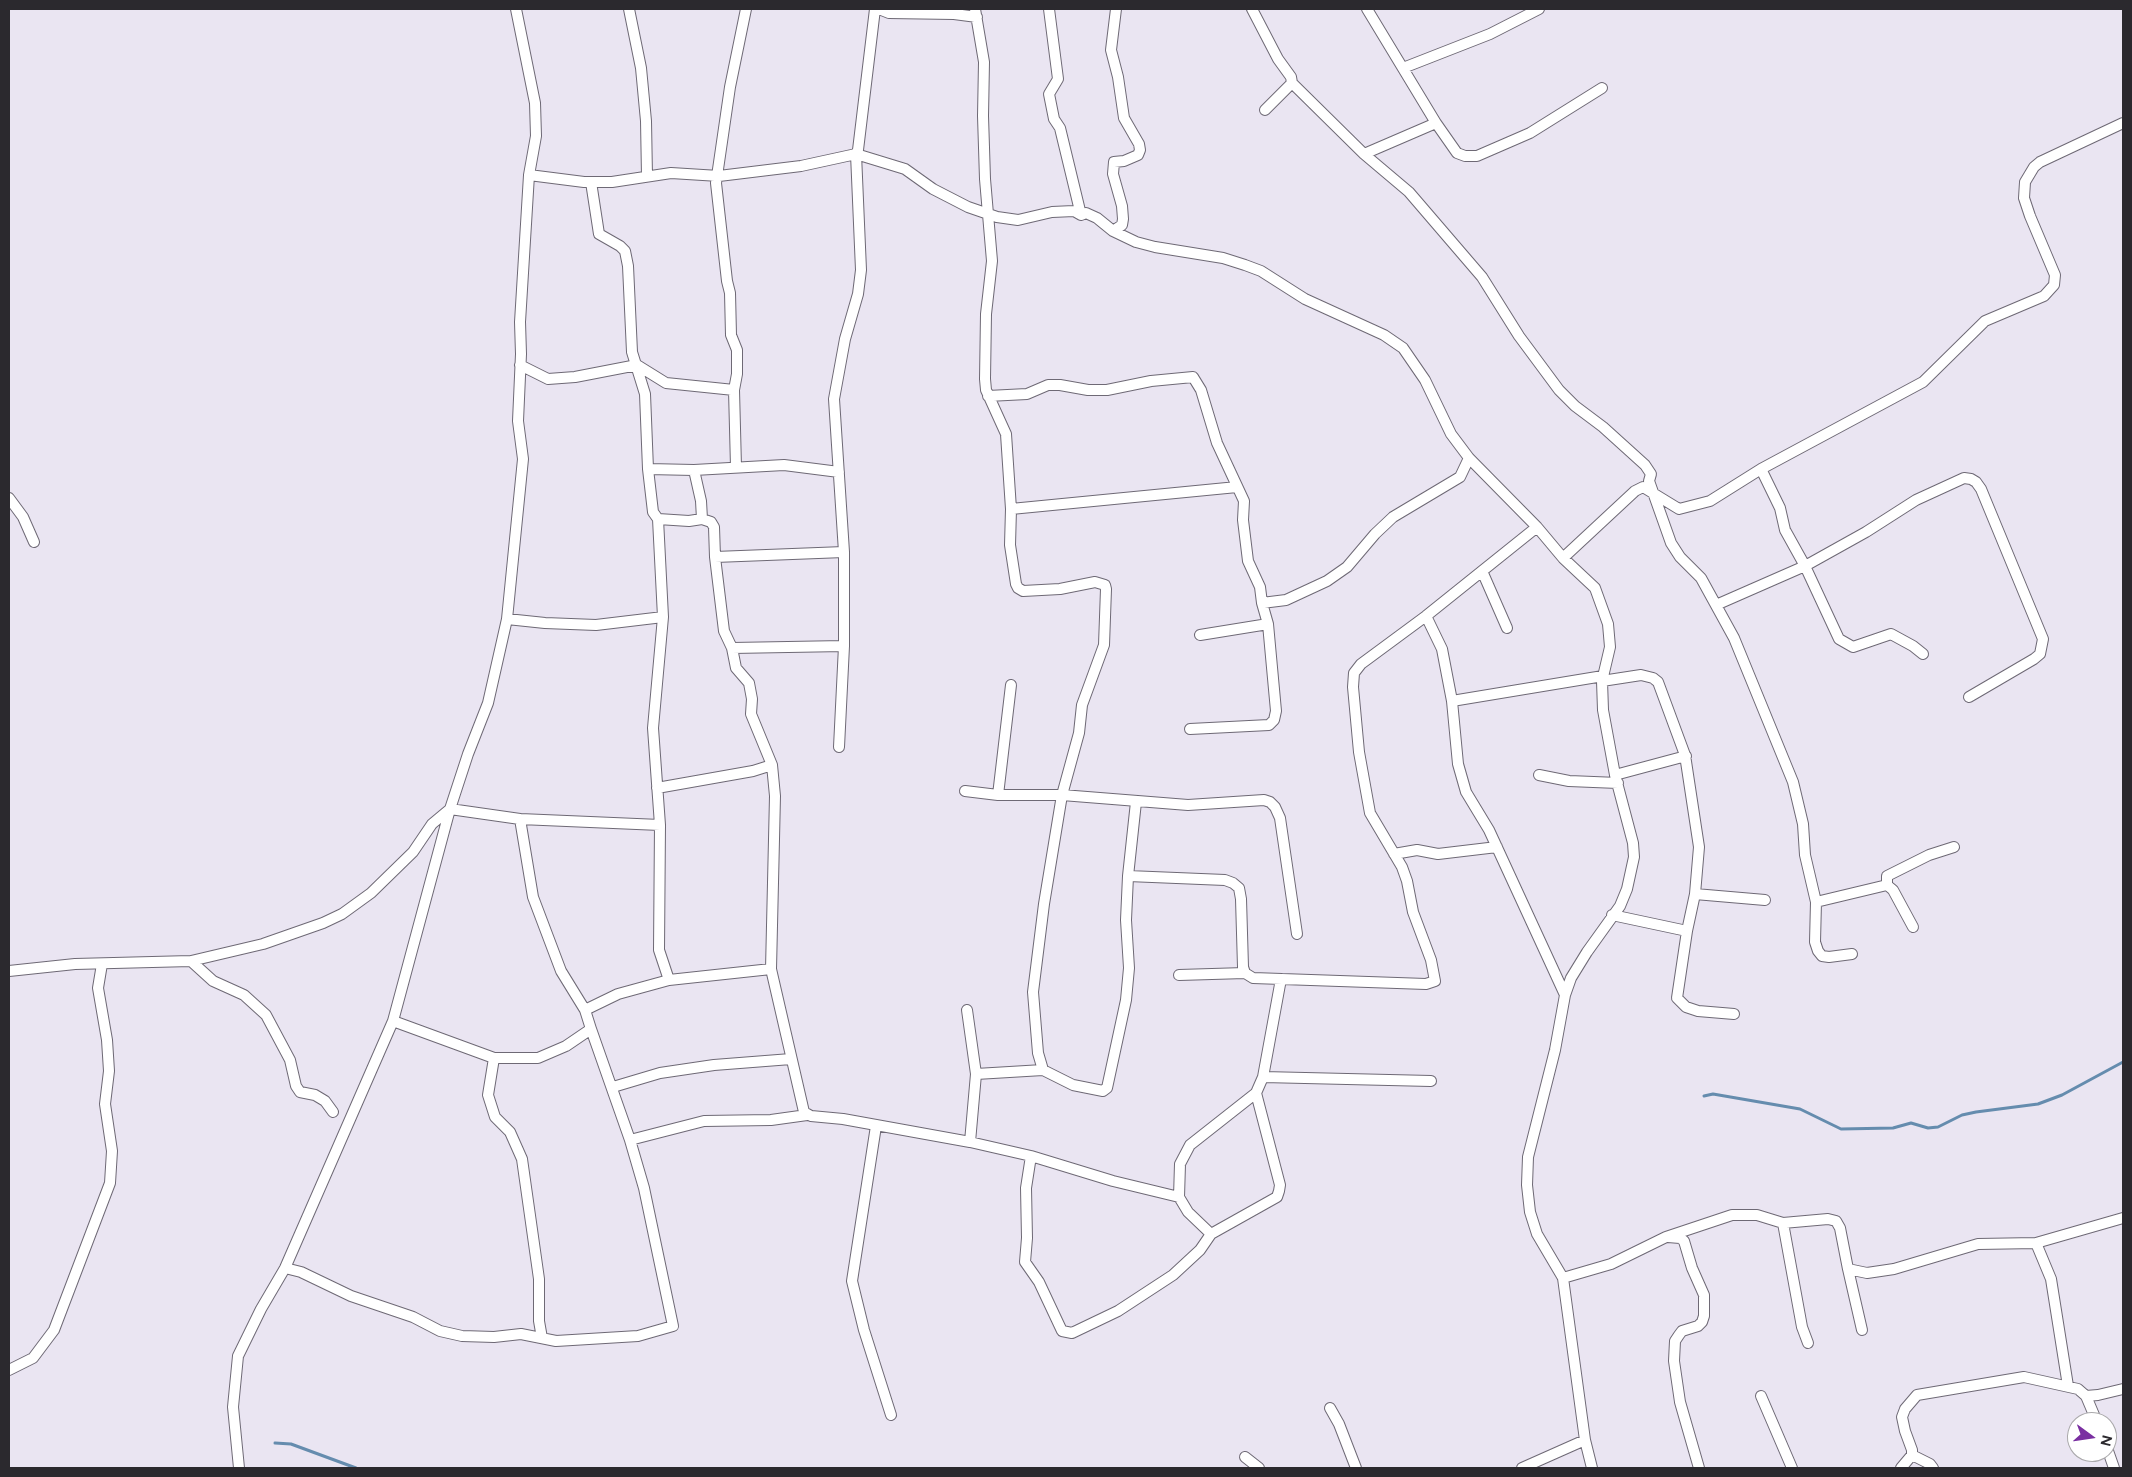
<!DOCTYPE html>
<style>
body{margin:0}
#map{position:relative;width:2132px;height:1477px;overflow:hidden;background:#eae5f2;font-family:Figtree,sans-serif}
canvas{display:block}
.frame{position:absolute;inset:0;border:10px solid #2b292e;pointer-events:none}
.north{position:absolute;left:2067px;top:1412px;width:50px;height:50px;box-sizing:border-box;background:#fff;border:1px solid #aaa9ab;border-radius:50%;rotate:104deg;font-size:14px;font-weight:700;line-height:20px;text-align:center;color:#2b292e}
.north::after{content:'';display:block;margin:auto;width:18px;height:22px;background:#7a2fa1;clip-path:polygon(50% 0,100% 100%,50% 72%,0 100%)}
</style>
<div id="map">
<canvas width="2132" height="1477"></canvas>
<div class="frame"></div>
<div class="north">N</div>
</div>
<script>
const ctx = document.querySelector('canvas').getContext('2d');
ctx.lineJoin = 'round';
const poly = rows => new Path2D(rows.map(r => 'M' + r).join(''));
function trace(path, color, width, dash) { ctx.strokeStyle = color; ctx.lineWidth = width; ctx.lineCap = dash ? 'butt' : 'round'; ctx.setLineDash(dash || []); ctx.stroke(path); }
trace(poly([
 [1704,1096,1713,1094,1800,1109,1841,1129,1893,1128,1911,1123,1928,1128,1938,1127,1962,1115,1976,1112,2038,1104,2062,1095,2123,1062],
 [275,1443,291,1444,356,1468]
]), '#658cae', 3);
const minor = poly([
 [629,9,641,68,646,121,647,176],
 [879,9,889,13,954,14,977,17],
 [975,9,984,62,983,116,985,179,992,261,986,314,985,379,986,390,1006,434,1011,509,1010,545,1016,584,1018,588,1023,591,1060,589,1095,582,1105,585,1106,589,1104,645,1082,705,1079,733,1062,795,1044,904,1033,992,1038,1053,1043,1070],
 [1049,9,1058,79,1049,94,1054,119,1060,128,1081,215],
 [1252,9,1278,59,1291,77,1292,83,1265,110],
 [1403,68,1490,34,1539,9],
 [1292,83,1364,154,1409,192,1482,277,1519,336,1559,390,1575,406,1603,427,1645,465,1651,474,1649,481,1671,543,1680,557,1701,578,1734,638,1793,782,1803,824,1805,855,1816,902,1815,942,1818,951,1822,956,1829,957,1852,954],
 [1436,123,1457,153,1465,156,1477,156,1530,133,1602,88],
 [1364,154,1436,123,1367,9],
 [529,175,584,182,612,182,671,173,719,176,801,166,856,154,905,169,933,189,968,207,997,217,1018,220,1052,212,1074,211,1081,215,1086,213,1097,218,1113,231,1136,242,1155,247,1223,258,1245,265,1261,271,1305,299,1384,335,1403,348,1425,380,1451,434,1469,458,1537,527,1563,558,1595,588,1608,624,1610,647,1602,681,1603,710,1615,775,1633,843,1634,857,1627,889,1620,906,1587,952,1571,978,1565,995,1555,1050,1528,1157,1527,1185,1530,1212,1537,1234,1563,1278,1585,1440,1592,1468],
 [591,182,599,234,620,246,625,251,628,266,632,352,645,394,648,469,653,512,658,519,689,521,702,519,711,522,714,527,715,557,724,631,732,648,736,668,749,683,752,699,751,714,772,765,775,796,771,969,804,1112,811,1116,843,1119,970,1142,1031,1156],
 [1113,231,1122,225,1123,219,1122,206,1113,174,1114,162,1124,161,1138,155,1140,150,1139,144,1124,118,1118,77,1111,50,1116,9],
 [520,365,548,379,575,377,637,365,666,383,734,390,737,374,737,350,731,335,730,293,727,281,716,183,730,87,746,9],
 [734,390,736,467],
 [988,396,1027,394,1048,385,1060,385,1088,390,1107,390,1151,381,1193,377,1201,390,1217,443,1244,501,1243,520,1248,561,1260,587,1262,603,1268,624,1276,711,1274,720,1269,725,1190,729],
 [648,469,694,470,784,465,839,472],
 [1761,469,1780,508,1785,530,1805,566,1839,639,1853,647,1891,634,1913,646,1923,654],
 [694,470,701,501,702,519],
 [9,498,23,517,34,542],
 [1011,509,1237,487],
 [715,557,844,552],
 [1563,558,1635,491,1643,487,1679,509,1710,501,1761,469,1923,382,1985,321,2044,296,2054,285,2055,275,2030,216,2024,198,2025,182,2034,167,2040,162,2123,123],
 [1482,571,1507,628],
 [1262,603,1286,600,1327,581,1347,567,1375,534,1393,517,1460,477,1469,458],
 [1716,605,1805,566,1866,532,1916,500,1964,478,1971,479,1976,482,1981,489,2043,639,2040,654,2034,659,1969,697],
 [1426,616,1442,649,1452,701,1458,764,1466,792,1489,830,1565,995],
 [507,619,545,623,596,625,663,617],
 [1200,635,1268,624],
 [732,648,844,646],
 [1602,681,1641,675,1653,678,1658,682,1685,755,1699,847,1695,894,1687,931],
 [1452,701,1603,676],
 [839,747,844,646,844,552,834,399,845,339,858,294,861,270,856,154,858,150,875,9],
 [1539,775,1569,781,1618,783],
 [1615,775,1686,756],
 [657,788,753,771,772,765],
 [965,791,998,795,1062,795,1188,805,1264,800,1270,802,1275,807,1280,818,1297,934],
 [998,795,1011,685],
 [520,819,660,825,653,728,663,617,658,519],
 [660,825,659,950,669,980],
 [1394,854,1417,850,1438,854,1497,847],
 [1128,876,1225,880,1233,883,1239,888,1241,899,1243,967,1245,973,1253,978,1426,984,1435,981,1431,960,1413,912,1407,881,1402,867,1370,813,1359,752,1353,687,1354,673,1361,664,1426,616,1537,527],
 [1887,885,1887,876,1929,855,1954,847],
 [1695,894,1765,900],
 [1816,902,1887,885,1893,890,1913,927],
 [1612,915,1687,931,1677,998,1686,1007,1698,1011,1734,1014],
 [191,961,213,981,244,995,266,1015,290,1060,296,1086,300,1092,315,1095,325,1101,333,1112],
 [9,971,75,964,191,961,263,944,323,923,342,914,371,893,413,852,432,824,450,809,520,819,533,897,561,971,585,1010,618,994,669,980,771,969],
 [1179,975,1245,973],
 [967,1010,976,1074,970,1142],
 [393,1021,494,1058,538,1058,566,1046,591,1029,585,1010],
 [591,1029,630,1140,704,1121,771,1120,807,1115],
 [494,1058,488,1095,495,1117,510,1132,522,1159,539,1279,539,1321,542,1338],
 [976,1074,1043,1070,1073,1085,1103,1091,1107,1088,1126,1000,1129,968,1126,920,1128,876,1136,802],
 [1263,1077,1431,1081],
 [613,1087,660,1073,714,1065,791,1059],
 [1256,1093,1190,1145,1180,1164,1179,1197,1188,1212,1211,1234,1277,1197,1279,1191,1280,1185,1256,1093,1263,1077,1281,979],
 [876,1126,852,1281,864,1330,891,1415],
 [1179,1197,1113,1181,1031,1156,1026,1188,1027,1238,1025,1262,1039,1282,1062,1331,1072,1333,1118,1311,1173,1275,1200,1250,1211,1234],
 [1783,1223,1802,1327,1808,1343],
 [1668,1237,1680,1238,1684,1241,1692,1268,1704,1295,1704,1316,1702,1322,1698,1326,1682,1331,1679,1335,1675,1341,1674,1361,1680,1402,1699,1468],
 [2036,1243,2051,1279,2068,1386],
 [285,1268,301,1272,351,1296,413,1317,440,1331,462,1336,494,1337,521,1334,556,1341,638,1336,673,1326,644,1188,630,1140],
 [1848,1269,1862,1330],
 [1563,1278,1611,1264,1666,1237,1732,1215,1757,1215,1783,1223,1828,1219,1836,1221,1840,1228,1848,1269,1867,1273,1894,1269,1978,1244,2036,1243,2123,1218],
 [9,1370,33,1358,54,1330,110,1183,112,1151,105,1104,109,1071,107,1040,98,988,102,964],
 [1761,1396,1792,1468],
 [2086,1396,2097,1422],
 [1330,1408,1339,1424,1356,1468],
 [2107,1448,2114,1468],
 [1912,1455,1930,1464,1933,1468],
 [1245,1457,1259,1468],
 [239,1468,233,1407,238,1356,261,1309,285,1268,393,1021,450,809,468,754,488,703,507,619,523,459,518,421,521,354,520,322,529,175,536,136,535,103,516,9],
 [1522,1468,1585,1440],
 [1901,1468,1912,1455,1912,1450,1905,1431,1902,1417,1905,1409,1917,1395,2024,1377,2078,1389,2086,1396,2098,1395,2123,1389]
]);
trace(minor, '#6e6975', 12);
trace(minor, '#fff', 10);
</script>
